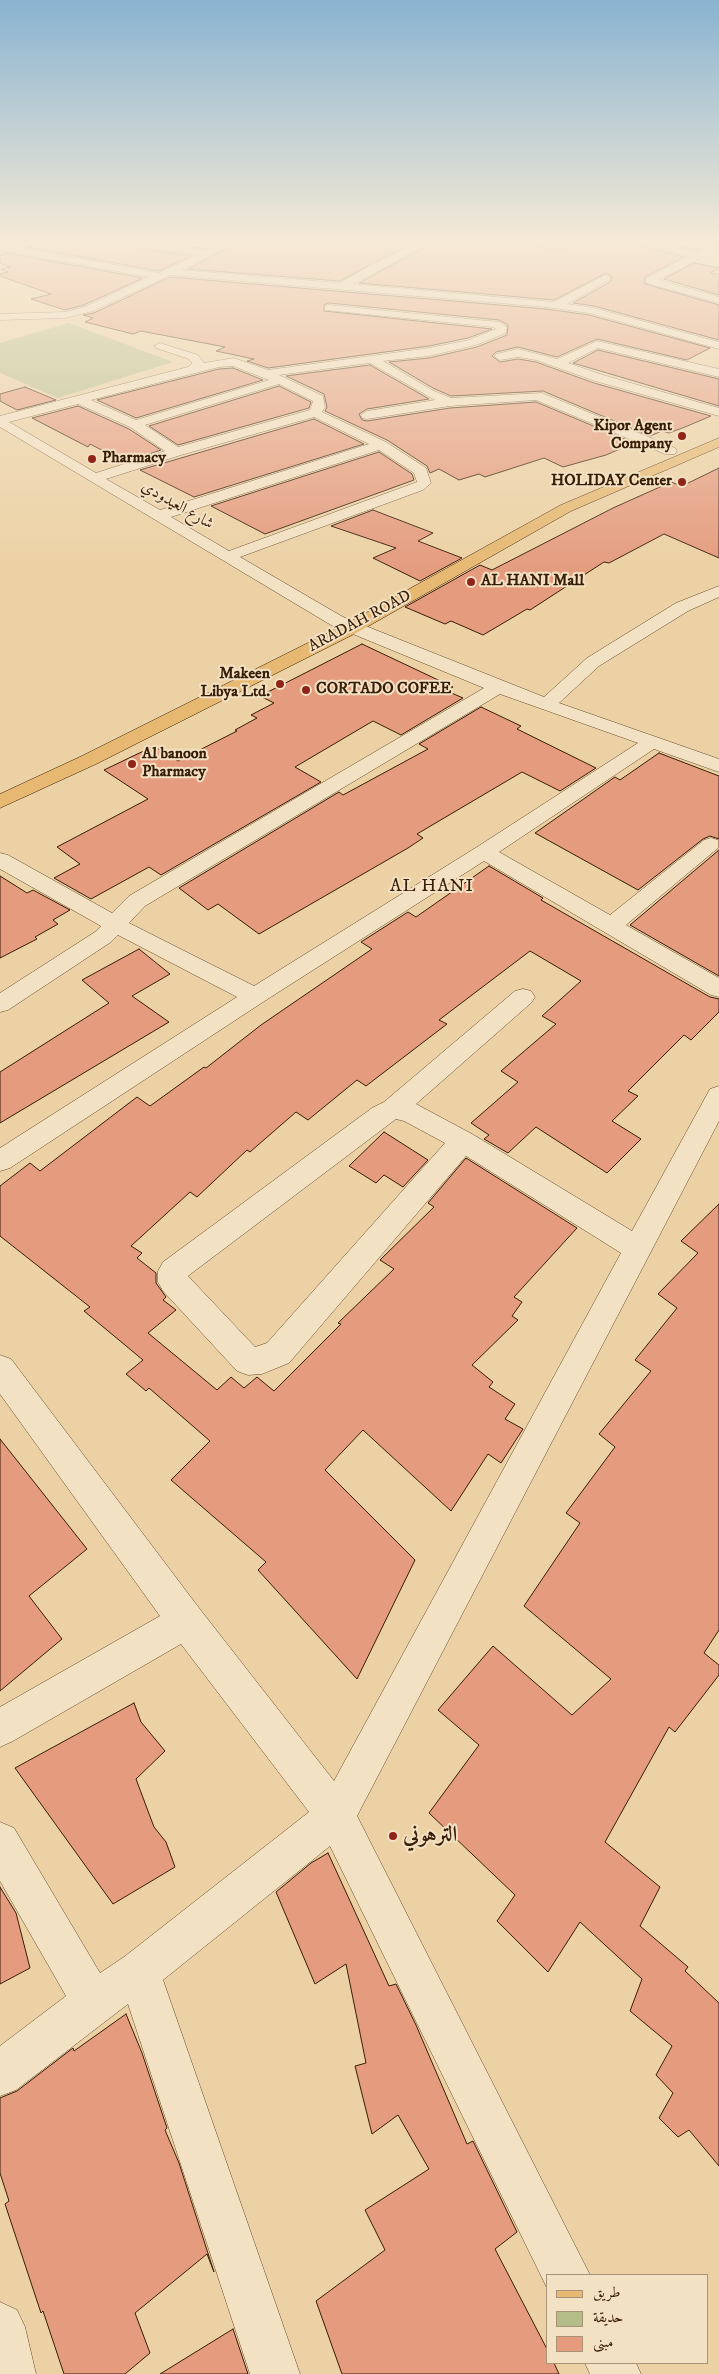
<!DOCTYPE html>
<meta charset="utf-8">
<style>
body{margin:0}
#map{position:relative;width:719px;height:2374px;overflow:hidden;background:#ecd1a4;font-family:"IM FELL DW Pica",Amiri,serif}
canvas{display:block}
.legend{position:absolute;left:546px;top:2274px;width:162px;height:90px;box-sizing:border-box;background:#f3e1c4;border:1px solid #a89378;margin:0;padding:6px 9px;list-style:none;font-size:15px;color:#381d05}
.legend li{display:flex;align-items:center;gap:10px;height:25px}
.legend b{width:25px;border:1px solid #a89378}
</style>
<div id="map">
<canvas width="719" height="2374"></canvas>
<ul class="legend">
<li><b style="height:6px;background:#e6b872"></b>طريق</li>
<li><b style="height:14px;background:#b4bc88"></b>حديقة</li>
<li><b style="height:14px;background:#e49b7e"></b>مبنى</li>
</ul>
</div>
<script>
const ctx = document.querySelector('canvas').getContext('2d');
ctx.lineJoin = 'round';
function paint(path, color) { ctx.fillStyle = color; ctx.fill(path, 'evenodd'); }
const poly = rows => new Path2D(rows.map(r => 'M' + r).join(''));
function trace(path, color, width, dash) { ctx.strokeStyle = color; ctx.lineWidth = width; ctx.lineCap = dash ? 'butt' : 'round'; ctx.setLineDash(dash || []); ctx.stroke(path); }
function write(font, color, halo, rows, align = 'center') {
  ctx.font = font + ' "IM FELL DW Pica",Amiri,serif'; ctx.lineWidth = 4; ctx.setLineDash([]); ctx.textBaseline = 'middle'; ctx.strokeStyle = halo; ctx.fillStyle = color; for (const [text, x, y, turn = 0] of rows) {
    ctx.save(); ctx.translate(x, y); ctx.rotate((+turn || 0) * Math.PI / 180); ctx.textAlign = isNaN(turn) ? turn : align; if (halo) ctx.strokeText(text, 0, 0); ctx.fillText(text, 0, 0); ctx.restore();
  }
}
paint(poly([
 [69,323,173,362,58,398,0,373,0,343]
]), '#b4bc88');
const building = poly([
 [44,242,139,242,140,246,144,249,191,256,159,271,27,247,44,242],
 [156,242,220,242,206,249,156,242],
 [240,242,414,242,340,281,188,269,240,242],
 [434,242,524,242,556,251,563,247,556,242,628,242,684,257,645,277,645,284,719,305,719,340,594,306,573,303,610,282,612,277,606,273,554,300,359,283,434,242],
 [659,242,714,242,696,250,659,242],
 [6,253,143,278,84,305,65,310,31,299,51,294,0,276,0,274,8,272,1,269,10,267,0,263,0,255,6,253],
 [694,263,719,268,710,273,719,274,719,295,664,279,694,263],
 [170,277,546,309,589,315,710,348,687,360,597,339,557,357,518,347,496,352,492,356,500,362,518,359,536,362,594,383,711,416,685,427,669,433,662,431,650,436,543,391,451,396,433,388,389,362,429,358,477,347,507,335,508,325,499,320,329,303,324,305,324,311,492,329,468,338,429,346,268,368,247,361,254,359,216,351,225,347,141,331,133,334,85,322,93,318,83,315,94,313,170,277],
 [598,350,719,379,719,406,573,363,598,350],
 [370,365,429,399,367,409,359,414,362,420,367,421,450,408,536,402,634,443,606,455,563,467,544,458,485,477,479,474,459,480,439,469,430,473,427,466,387,440,325,411,327,407,324,394,286,376,370,365],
 [233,368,263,380,136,418,97,400,219,369,233,368],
 [279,386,311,402,309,408,178,445,149,426,279,386],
 [25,387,56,400,17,410,0,401,0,394,25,387],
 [78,406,129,429,161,450,125,462,90,444,88,447,32,418,78,406],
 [314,419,364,444,194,497,140,470,314,419],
 [379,452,412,474,414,480,265,534,211,506,379,452],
 [719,468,719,558,664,534,609,563,604,562,530,610,527,609,483,635,451,621,445,624,405,607,480,565,492,570,613,508,671,482,682,486,719,468],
 [373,510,433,533,418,541,462,558,420,581,373,558,396,548,331,526,373,510],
 [362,644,453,687,447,691,463,698,401,735,373,721,295,767,321,782,161,875,149,867,91,899,54,878,80,864,57,847,148,799,104,770,154,746,178,761,237,731,235,730,257,718,251,715,274,703,260,696,362,644],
 [481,707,521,726,517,729,596,768,560,791,522,772,417,834,423,838,408,848,259,934,218,904,208,910,179,888,339,792,343,795,428,749,419,744,481,707],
 [659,753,719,776,719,839,710,836,703,839,638,890,535,833,615,777,620,780,659,753],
 [719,850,719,976,630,925,719,850],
 [489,866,543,898,541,900,710,997,719,999,719,1012,691,1040,684,1035,628,1091,638,1096,612,1121,641,1139,607,1173,536,1127,508,1153,484,1139,489,1135,471,1123,518,1082,501,1071,556,1024,542,1016,581,981,530,951,439,1020,447,1024,366,1086,357,1080,308,1120,296,1112,250,1152,247,1150,197,1197,190,1192,131,1246,142,1253,137,1258,156,1273,156,1283,166,1297,163,1300,176,1310,148,1333,217,1390,231,1377,244,1388,257,1377,274,1391,341,1324,338,1323,394,1269,380,1260,434,1207,428,1203,466,1158,577,1228,514,1297,522,1302,512,1316,518,1320,472,1365,493,1382,489,1387,515,1404,505,1419,523,1429,501,1463,488,1454,451,1511,363,1430,325,1470,415,1560,357,1679,258,1570,266,1562,171,1480,210,1441,149,1388,146,1391,126,1374,143,1360,84,1311,90,1307,0,1236,0,1186,30,1163,40,1171,137,1097,150,1106,204,1067,206,1068,261,1025,372,949,361,942,408,912,416,917,489,866],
 [0,876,27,893,33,890,70,910,53,920,58,924,35,937,37,939,0,958,0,876],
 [139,949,170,974,132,996,169,1022,0,1123,0,1072,109,1003,82,980,139,949],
 [384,1132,428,1160,403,1187,384,1175,376,1183,349,1166,384,1132],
 [719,1204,719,1630,704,1653,719,1665,719,1675,675,1732,669,1727,605,1842,660,1887,640,1926,688,1967,685,1971,719,2003,719,2166,689,2130,678,2137,659,2118,673,2093,656,2075,672,2046,630,2011,642,1979,580,1922,548,1972,497,1921,515,1895,429,1813,479,1745,438,1710,493,1646,572,1715,611,1679,524,1606,580,1523,566,1513,615,1447,599,1434,651,1371,635,1360,677,1308,658,1294,698,1253,681,1241,719,1204],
 [0,1439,87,1549,29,1596,62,1639,0,1691,0,1439],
 [134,1703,141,1722,165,1751,136,1779,154,1827,166,1842,175,1867,113,1904,15,1768,134,1703],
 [328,1853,389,1986,396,1984,416,2025,467,2144,473,2141,517,2232,495,2249,548,2351,548,2363,554,2363,559,2374,342,2374,316,2301,385,2250,365,2210,429,2169,398,2115,372,2134,355,2066,366,2063,346,1964,315,1984,276,1892,311,1863,328,1853],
 [0,1887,16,1913,30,1968,0,1984,0,1887],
 [126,2014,142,2053,167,2128,165,2130,179,2163,214,2272,207,2254,135,2313,150,2353,125,2374,64,2374,43,2311,41,2313,5,2204,9,2201,0,2173,0,2098,17,2091,73,2048,74,2051,126,2014],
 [233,2329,248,2374,160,2374,233,2329]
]);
paint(building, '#e49b7e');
trace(building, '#381d05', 1);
const minor = poly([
 [141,242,206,251,225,242,238,242,181,270,340,283,371,265,419,242,432,242,353,284,554,302,605,275,610,278,609,280,567,304,594,308,719,342,719,349,589,313,546,307,170,275,93,311,65,318,0,320,0,314,65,312,85,307,149,277,0,250,0,244,159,273,197,255,145,247,142,246,141,242],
 [526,242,550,242,561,246,556,249,526,242],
 [630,242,649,242,696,252,719,242,719,248,659,280,719,297,719,303,646,283,646,279,689,256,630,242],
 [329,305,499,322,507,327,506,333,476,345,429,356,383,361,432,390,451,398,542,393,675,448,677,451,675,454,665,454,536,400,450,406,367,419,362,418,361,415,367,411,435,400,370,363,279,375,323,396,325,407,322,412,386,442,426,468,431,483,423,490,240,557,343,617,544,697,587,658,676,603,719,586,719,597,688,611,599,666,559,703,719,759,719,772,654,749,499,852,610,915,704,840,711,838,718,840,718,848,626,925,719,978,719,997,711,995,484,861,263,1002,10,1168,0,1171,0,1148,237,997,118,935,111,942,8,1010,0,1012,0,993,95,932,101,926,0,869,0,853,8,855,112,913,129,896,484,688,331,625,0,427,0,416,188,367,192,363,189,359,156,348,154,346,160,343,198,355,204,363,234,358,268,370,429,348,469,340,496,329,493,327,325,310,325,306,329,305],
 [233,366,269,380,136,420,91,400,219,367,233,366],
 [279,384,313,401,310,410,178,447,145,425,279,384],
 [78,404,130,427,165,451,96,473,9,422,78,404],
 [314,417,369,444,160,510,106,479,181,455,314,417],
 [379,450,414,473,417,482,229,551,171,517,379,450],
 [500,694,638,743,477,847,254,986,129,923,145,906,500,694],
 [597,341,719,369,719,377,598,348,568,363,603,375,719,408,719,416,595,381,536,360,518,357,500,360,494,356,496,354,518,349,557,359,597,341],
 [523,989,531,991,535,997,531,1003,416,1104,472,1134,632,1231,710,1089,719,1086,719,1121,357,1816,590,2275,548,2275,548,2290,330,1846,163,1980,300,2374,250,2374,128,2004,16,2090,0,2096,0,2046,66,1996,0,1881,0,1822,14,1828,100,1973,124,1957,309,1812,181,1644,13,1741,0,1747,0,1707,160,1616,0,1394,0,1355,11,1359,199,1608,334,1781,621,1253,466,1156,289,1363,262,1374,248,1375,237,1371,163,1291,158,1282,158,1271,163,1262,372,1108,384,1102,515,991,523,989],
 [396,1119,404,1121,445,1143,267,1343,255,1347,188,1276,396,1119],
 [0,2302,17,2310,25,2327,36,2374,0,2374,0,2302],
 [585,2363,636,2363,641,2374,590,2374,585,2363]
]);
const major = poly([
 [719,438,719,447,571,511,358,632,96,764,0,808,0,794,82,756,346,624,561,505,719,438]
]);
trace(minor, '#654a2d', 1);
trace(major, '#381d05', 1);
paint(minor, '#f3e1c4');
paint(major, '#e6b872');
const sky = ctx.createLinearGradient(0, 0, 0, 575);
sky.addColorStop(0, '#89b4d1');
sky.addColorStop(0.42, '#f6ead6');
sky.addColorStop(1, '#f6ead600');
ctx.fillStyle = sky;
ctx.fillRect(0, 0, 719, 575);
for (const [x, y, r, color] of [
 [682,436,5,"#8f2418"],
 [92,459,5,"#8f2418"],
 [682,482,5,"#8f2418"],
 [471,582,5,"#8f2418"],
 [280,684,5,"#8f2418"],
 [306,690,5,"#8f2418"],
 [132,764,5,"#8f2418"],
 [393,1836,5,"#8f2418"]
]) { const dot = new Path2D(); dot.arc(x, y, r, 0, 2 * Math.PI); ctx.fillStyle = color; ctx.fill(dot); trace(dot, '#f3e1c4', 2); }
write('bold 16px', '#381d05', '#f3e1c4', [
 ["Kipor Agent",672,427,"right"],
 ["Company",672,445,"right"],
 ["Pharmacy",102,459],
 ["HOLIDAY Center",672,482,"right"],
 ["AL HANI Mall",481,582],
 ["Makeen",270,675,"right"],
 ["Libya Ltd.",270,693,"right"],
 ["CORTADO COFEE",316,690],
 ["Al banoon",142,755],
 ["Pharmacy",142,773]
], 'left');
write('16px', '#381d05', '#f3e1c4', [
 ["شارع العيدودي",177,506,30],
 ["ARADAH ROAD",360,622,-28]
]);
ctx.letterSpacing = '1px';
write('18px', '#381d05', '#f3e1c4', [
 ["AL HANI",432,887]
]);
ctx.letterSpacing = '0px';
write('bold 22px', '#381d05', '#f3e1c4', [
 ["الترهوني",403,1836]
], 'left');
</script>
